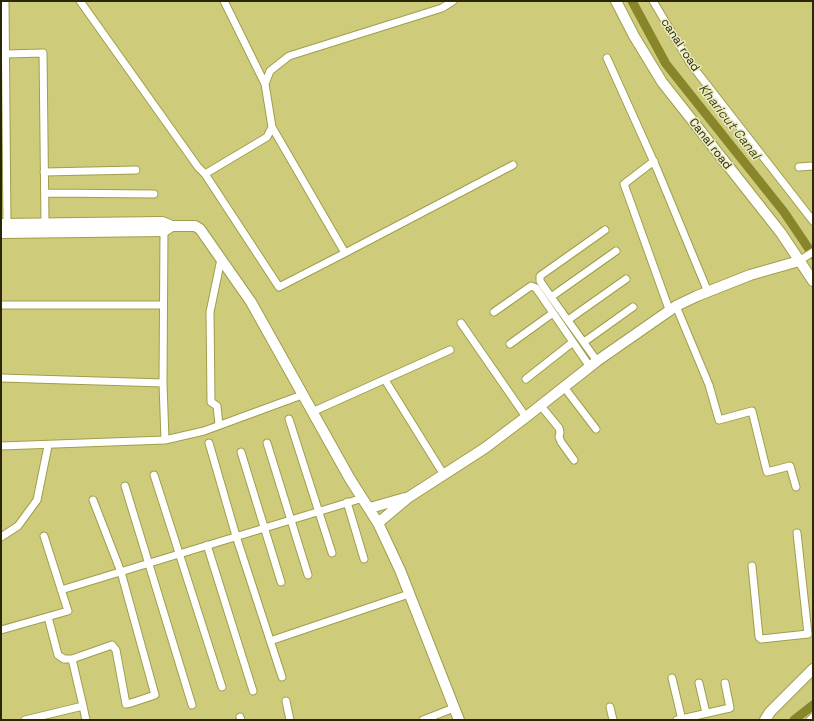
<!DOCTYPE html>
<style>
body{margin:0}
#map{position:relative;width:814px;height:721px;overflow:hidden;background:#cecc7a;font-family:"Space Grotesk",sans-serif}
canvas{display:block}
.frame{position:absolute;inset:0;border:2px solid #292805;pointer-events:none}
</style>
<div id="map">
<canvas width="814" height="721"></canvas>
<div class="frame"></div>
</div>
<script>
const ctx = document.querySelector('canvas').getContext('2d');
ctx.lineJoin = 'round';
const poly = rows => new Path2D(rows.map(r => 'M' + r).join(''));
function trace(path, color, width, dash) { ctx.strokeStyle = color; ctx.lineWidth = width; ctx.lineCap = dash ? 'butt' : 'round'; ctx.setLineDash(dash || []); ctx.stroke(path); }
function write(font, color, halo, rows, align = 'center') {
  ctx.font = font + ' "Space Grotesk",sans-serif'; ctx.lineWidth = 3; ctx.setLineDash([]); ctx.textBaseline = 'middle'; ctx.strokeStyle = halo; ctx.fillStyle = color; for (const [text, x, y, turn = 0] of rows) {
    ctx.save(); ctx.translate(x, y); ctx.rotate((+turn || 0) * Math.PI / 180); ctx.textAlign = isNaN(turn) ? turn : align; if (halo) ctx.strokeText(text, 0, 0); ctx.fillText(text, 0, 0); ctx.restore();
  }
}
trace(poly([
 [632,1,666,64,784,212,813,255],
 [794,720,813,705]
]), '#88852b', 9);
const street = poly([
 [5,1,7,228],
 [80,1,198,167,205,174,279,287,345,253],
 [224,1,265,84],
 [653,1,690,63,813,221],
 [6,54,43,53,45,224],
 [607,58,657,169,708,292],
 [272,127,345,253,513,165],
 [654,161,624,184,670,312],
 [799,167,813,166],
 [44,172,136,170],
 [205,174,267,137,272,127,265,84,270,71,289,56,442,8,453,1],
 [45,193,154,194],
 [164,231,163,383,165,440],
 [799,261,813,252],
 [551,297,616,251],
 [1,305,163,305],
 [676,306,709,385,719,420,752,411,767,472,790,466,796,487],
 [494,312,531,286,536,288,590,367],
 [568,320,626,279],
 [461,323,526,417],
 [584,342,633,307],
 [510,344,553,313],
 [597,361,551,297,540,281,540,276,605,230],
 [1,378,163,383],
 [526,379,573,342],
 [385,380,444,475],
 [564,387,596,429],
 [541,406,559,428,560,432,559,437,561,442,574,460],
 [312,412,450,350],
 [289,419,332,553],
 [219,425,217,406,211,402,210,312,221,259],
 [209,443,236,536,282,677],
 [267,443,308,575],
 [1,446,165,440,204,431,302,395],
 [241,452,281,582],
 [154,475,222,687],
 [125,486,192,705],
 [347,502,364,559],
 [1,537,18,526,37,500,48,446],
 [207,545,253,691],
 [752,566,759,637,761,639,808,634,797,533],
 [61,590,363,498],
 [1,630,68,611,44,536],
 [270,641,409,594],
 [72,659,112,645,116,650,126,704,131,703,155,695,121,572,93,500],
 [672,678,682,720],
 [699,683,706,713],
 [286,701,290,720],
 [83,706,86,720],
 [610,707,613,720],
 [240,717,241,720],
 [25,720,83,706,72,659,64,659,58,655,48,617],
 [423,720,454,708],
 [677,720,730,708,725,683],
 [810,720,813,717]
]);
const secondary = poly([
 [616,1,634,36,662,82,781,233,813,281],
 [1,224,162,222,172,226,195,226,200,229,251,302,350,479,378,523,400,570,459,720],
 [1,233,164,231,172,226],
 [370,508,405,498],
 [378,523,409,497,485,448,526,417,597,361,676,306,697,296,750,275,799,261],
 [765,720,770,712,813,669]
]);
trace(street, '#a09e4d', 9);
trace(secondary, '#a09e4d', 12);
trace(street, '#fff', 7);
trace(secondary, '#fff', 10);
write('12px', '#292805', '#eaebc3', [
 ["canal road",680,45,57],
 ["Canal road",710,144,52]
]);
write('italic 13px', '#464515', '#eaebc3', [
 ["Kharicut Canal",729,122,52]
]);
</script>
